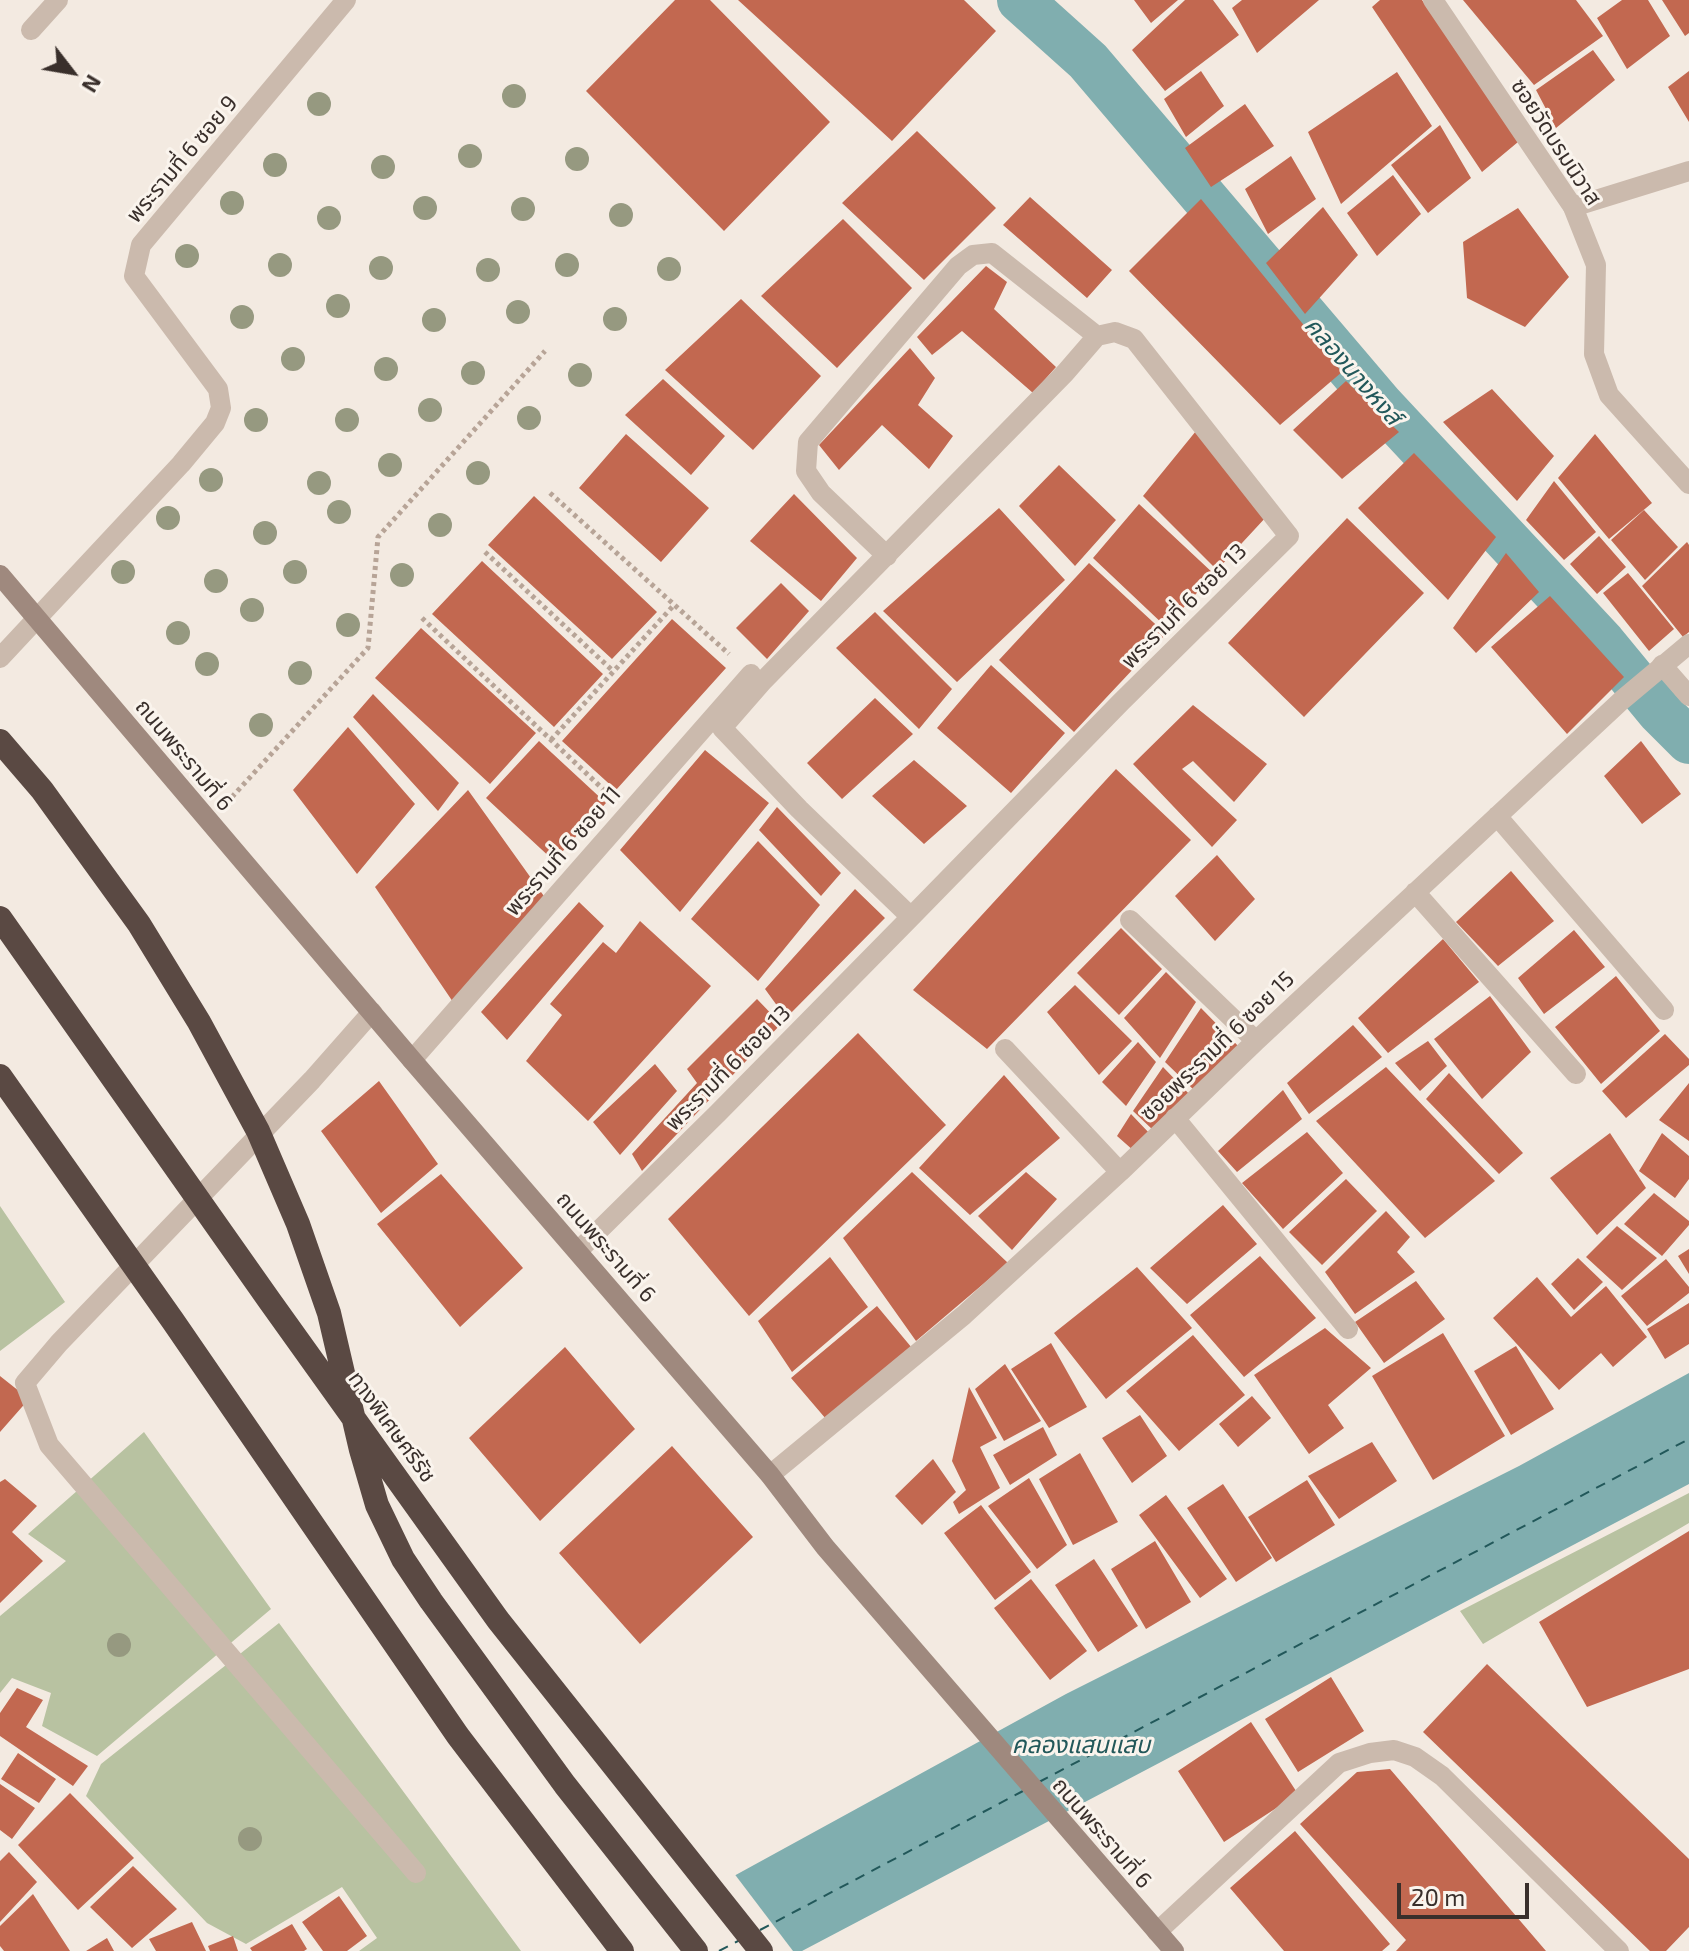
<!DOCTYPE html>
<meta charset="utf-8">
<style>
body{margin:0}
#map{position:relative;width:1689px;height:1951px;overflow:hidden;background:#f3eae1;font-family:"Exo 2",sans-serif}
canvas{display:block}
.north{position:absolute;left:32px;top:32px;width:80px;height:80px;-webkit-text-stroke:6px #faf4ed;paint-order:stroke;rotate:121deg;font-size:22px;font-weight:700;line-height:32px;text-align:center;color:#392f2b}
.north::after{content:'';display:block;margin:auto;width:28px;height:36px;background:#392f2b;clip-path:polygon(50% 0,100% 100%,50% 72%,0 100%)}
.scale{position:absolute;left:1397px;top:1883px;width:132px;height:36px;box-sizing:border-box;border:4px solid #392f2b;border-top:0;padding-left:10px;font-size:24px;line-height:28px;white-space:nowrap;color:#392f2b;-webkit-text-stroke:6px #faf4ed;paint-order:stroke}
</style>
<div id="map">
<canvas width="1689" height="1951"></canvas>
<div class="north">N</div>
<div class="scale">20 m</div>
</div>
<script>
const ctx = document.querySelector('canvas').getContext('2d');
ctx.lineJoin = 'round';
function paint(path, color) { ctx.fillStyle = color; ctx.fill(path, 'evenodd'); }
const poly = rows => new Path2D(rows.map(r => 'M' + r).join(''));
function trace(path, color, width, dash) { ctx.strokeStyle = color; ctx.lineWidth = width; ctx.lineCap = dash ? 'butt' : 'round'; ctx.setLineDash(dash || []); ctx.stroke(path); }
function write(font, color, halo, rows, align = 'center') {
  ctx.font = font + ' "Exo 2","Noto Sans Thai",sans-serif'; ctx.lineWidth = 6; ctx.setLineDash([]); ctx.textBaseline = 'middle'; ctx.strokeStyle = halo; ctx.fillStyle = color; for (const [text, x, y, turn = 0] of rows) {
    ctx.save(); ctx.translate(x, y); ctx.rotate((+turn || 0) * Math.PI / 180); ctx.textAlign = isNaN(turn) ? turn : align; if (halo) ctx.strokeText(text, 0, 0); ctx.fillText(text, 0, 0); ctx.restore();
  }
}
paint(poly([
 [0,1206,65,1302,0,1351],
 [144,1432,271,1609,97,1756,42,1726,51,1693,12,1678,0,1693,0,1616,66,1561,28,1534],
 [1689,1493,1689,1523,1483,1644,1460,1611],
 [279,1623,521,1951,359,1951,377,1938,342,1887,246,1944,207,1923,86,1796,101,1764]
]), '#b8c2a1');
paint(poly([
 [1689,1373,1689,1484,802,1951,597,1951,1066,1694,1519,1466]
]), '#80aeaf');
paint(poly([
 [733,1872,793,1951,593,1951,595,1947]
]), '#f3eae1');
trace(poly([
 [1020,0,1088,61,1380,404,1603,643,1659,711,1689,741]
]), '#80aeaf', 46);
trace(poly([
 [1039,1782,1689,1439],
 [760,1930,1023,1791],
 [719,1951,740,1940]
]), '#22585a', 2, [10, 8]);
paint(poly([
 [675,0,710,0,830,122,724,231,586,91],
 [738,0,964,0,996,31,892,141],
 [1134,0,1178,0,1151,23],
 [1185,0,1213,0,1239,35,1165,91,1132,50],
 [1242,0,1319,0,1257,53,1232,8],
 [1380,0,1422,0,1518,142,1482,172,1372,7],
 [1463,0,1576,0,1603,36,1534,85],
 [1622,0,1648,0,1670,36,1627,69,1597,18],
 [1662,0,1689,0,1689,33,1685,36],
 [1593,50,1615,80,1556,128,1536,90],
 [1201,71,1224,106,1186,137,1164,99],
 [1689,71,1689,122,1668,87],
 [1397,72,1432,126,1341,204,1308,132],
 [1245,104,1274,146,1211,187,1185,148],
 [1440,125,1471,178,1428,213,1391,165],
 [917,131,996,208,924,280,842,203],
 [1291,156,1316,199,1268,234,1245,189],
 [1393,175,1421,214,1377,256,1347,213],
 [1030,197,1112,270,1087,298,1003,225],
 [1201,199,1342,372,1280,425,1129,271],
 [1323,207,1358,255,1305,314,1266,263],
 [1518,208,1569,277,1525,327,1467,298,1463,242],
 [843,219,912,288,837,368,761,296],
 [986,266,1007,282,994,309,1056,367,1033,393,962,331,932,355,917,337],
 [741,299,821,376,753,450,665,370],
 [910,348,935,378,918,405,953,436,929,469,882,425,839,470,819,445],
 [663,379,725,436,691,475,625,415],
 [1346,381,1399,432,1342,479,1293,430],
 [1492,389,1554,456,1517,501,1443,422],
 [1196,431,1267,516,1217,570,1143,496],
 [626,434,709,508,661,562,579,488],
 [1595,434,1652,503,1609,539,1558,478],
 [1414,453,1496,537,1448,600,1358,508],
 [1059,465,1116,520,1075,566,1019,506],
 [1554,481,1596,532,1564,560,1526,520],
 [794,494,857,558,821,601,750,541],
 [534,496,657,612,612,659,488,545],
 [1139,504,1214,574,1166,627,1093,558],
 [999,508,1065,580,957,682,883,611],
 [1644,510,1678,547,1645,580,1611,540],
 [1347,518,1424,593,1304,717,1228,643],
 [1599,536,1626,567,1597,594,1570,564],
 [1687,542,1689,545,1689,632,1683,637,1642,586],
 [1506,553,1539,592,1476,653,1453,628],
 [482,561,603,674,554,727,432,614],
 [1089,563,1166,634,1074,732,999,660],
 [1628,573,1674,629,1649,651,1603,593],
 [781,583,809,611,767,659,736,628],
 [1550,596,1624,677,1567,734,1491,647],
 [875,612,952,689,919,729,836,648],
 [672,619,726,668,616,790,562,741],
 [421,628,536,733,490,784,375,678],
 [991,665,1065,733,1011,793,937,728],
 [373,694,459,783,438,811,353,717],
 [875,698,913,734,842,799,807,763],
 [1193,705,1267,764,1234,802,1193,761,1182,769,1237,820,1212,847,1133,764],
 [348,727,415,804,357,874,293,790],
 [539,741,606,803,554,861,486,798],
 [1641,741,1681,794,1642,824,1604,776],
 [705,750,769,803,680,912,620,850],
 [914,760,967,806,924,844,872,796],
 [1116,769,1191,840,987,1049,913,990],
 [468,790,546,899,453,1002,375,887],
 [777,807,841,873,821,896,759,830],
 [758,841,820,905,758,981,691,919],
 [1217,855,1255,899,1215,941,1175,896],
 [1511,871,1554,921,1498,966,1456,922],
 [855,889,885,918,786,1018,765,989],
 [579,902,604,926,507,1040,481,1012],
 [640,921,711,986,588,1121,526,1061,562,1015,550,1004,603,942,616,953],
 [1121,928,1162,969,1119,1015,1077,973],
 [1574,930,1605,967,1544,1014,1518,978],
 [1443,939,1479,982,1388,1053,1358,1018],
 [1166,972,1196,1002,1160,1058,1124,1018],
 [1616,976,1660,1031,1601,1084,1555,1027],
 [1075,985,1132,1041,1099,1075,1047,1012],
 [1490,996,1531,1052,1482,1099,1434,1039],
 [757,999,781,1024,642,1171,632,1154,697,1083,687,1069],
 [1201,1008,1242,1050,1196,1092,1165,1062],
 [1353,1025,1382,1057,1309,1114,1287,1083],
 [858,1033,946,1125,749,1316,668,1219],
 [1665,1034,1689,1059,1689,1065,1626,1118,1602,1091],
 [1428,1041,1447,1066,1420,1091,1395,1063],
 [1138,1042,1156,1062,1126,1106,1102,1082],
 [655,1064,677,1091,620,1155,593,1122],
 [1163,1067,1191,1096,1154,1131,1133,1111],
 [1386,1067,1495,1181,1425,1238,1316,1121],
 [1449,1073,1523,1153,1499,1174,1426,1099],
 [1004,1075,1060,1138,970,1215,919,1168],
 [379,1081,438,1164,381,1213,321,1131],
 [1689,1083,1689,1141,1659,1120],
 [1283,1090,1302,1119,1237,1172,1218,1151],
 [1131,1114,1151,1135,1134,1151,1117,1136],
 [1307,1132,1343,1173,1283,1229,1242,1183],
 [1610,1133,1646,1188,1597,1235,1550,1178],
 [1662,1133,1689,1156,1689,1179,1675,1198,1639,1171],
 [912,1172,1008,1263,916,1341,843,1238],
 [1026,1172,1057,1199,1012,1250,978,1216],
 [441,1174,523,1268,460,1327,377,1224],
 [1346,1179,1377,1211,1322,1265,1289,1232],
 [1654,1193,1689,1221,1689,1225,1662,1256,1624,1224],
 [1223,1205,1257,1244,1187,1304,1150,1268],
 [1386,1211,1410,1237,1397,1252,1415,1272,1355,1314,1325,1272],
 [1617,1226,1657,1258,1622,1290,1586,1257],
 [1689,1249,1689,1274,1678,1256],
 [1260,1256,1316,1318,1244,1377,1190,1315],
 [830,1257,868,1307,792,1372,758,1321],
 [1578,1258,1603,1282,1574,1310,1551,1284],
 [1666,1259,1689,1287,1689,1293,1647,1326,1621,1296],
 [1137,1267,1192,1328,1106,1399,1054,1333],
 [1537,1277,1571,1317,1606,1286,1647,1337,1613,1367,1601,1353,1559,1390,1493,1318],
 [1416,1281,1445,1319,1384,1363,1355,1322],
 [1689,1303,1689,1344,1665,1359,1647,1329],
 [877,1306,912,1348,826,1419,791,1378],
 [1325,1328,1371,1368,1328,1405,1344,1428,1309,1454,1254,1375],
 [1443,1333,1505,1436,1433,1480,1372,1376],
 [1193,1335,1245,1395,1179,1451,1126,1391],
 [1051,1343,1087,1407,1049,1428,1011,1369],
 [1516,1346,1554,1409,1511,1435,1474,1371],
 [565,1347,635,1429,540,1521,469,1438],
 [1005,1364,1041,1421,1004,1441,975,1389],
 [0,1376,29,1399,0,1432],
 [969,1387,997,1438,980,1447,1000,1488,959,1514,953,1502,966,1490,952,1461],
 [1252,1396,1271,1418,1238,1447,1219,1424],
 [1140,1415,1167,1456,1132,1483,1102,1438],
 [1043,1427,1057,1455,1010,1485,993,1455],
 [1372,1442,1397,1481,1339,1519,1308,1476],
 [672,1446,753,1537,640,1644,559,1553],
 [1080,1453,1118,1522,1073,1545,1039,1479],
 [933,1459,956,1492,922,1525,895,1496],
 [1029,1478,1067,1545,1037,1569,988,1506],
 [5,1479,37,1506,12,1532,43,1561,0,1603,0,1482],
 [1307,1480,1335,1525,1276,1562,1248,1517],
 [1223,1484,1272,1558,1236,1582,1187,1508],
 [1166,1495,1227,1579,1200,1598,1139,1515],
 [981,1505,1031,1572,995,1600,944,1533],
 [1689,1531,1689,1669,1587,1707,1539,1622],
 [1155,1541,1191,1602,1146,1629,1111,1569],
 [1094,1559,1138,1626,1098,1652,1055,1585],
 [1031,1579,1087,1651,1050,1680,994,1608],
 [1487,1664,1689,1859,1689,1927,1666,1951,1650,1951,1423,1732],
 [1331,1677,1364,1731,1298,1772,1265,1719],
 [17,1688,43,1700,26,1727,88,1766,73,1786,0,1736,0,1713],
 [1251,1722,1298,1794,1224,1842,1178,1771],
 [18,1753,56,1779,39,1803,1,1779],
 [1390,1769,1546,1951,1396,1951,1406,1940,1300,1824,1357,1772],
 [0,1784,35,1808,12,1839,0,1830],
 [70,1793,134,1858,78,1910,18,1845],
 [1295,1831,1390,1944,1382,1951,1284,1951,1230,1888],
 [9,1852,37,1882,0,1922,0,1861],
 [133,1866,177,1909,132,1948,90,1907],
 [33,1894,70,1951,4,1951,0,1946,0,1926],
 [339,1896,367,1936,347,1951,323,1951,302,1922],
 [192,1922,206,1951,156,1951,149,1939],
 [292,1924,307,1949,304,1951,252,1951,250,1948],
 [233,1936,238,1951,210,1951,208,1946],
 [107,1938,114,1951,86,1951]
]), '#c26850');
trace(poly([
 [550,493,729,654],
 [485,552,613,671],
 [422,618,605,791],
 [551,740,674,605],
 [232,797,368,648,378,537,545,351]
]), '#b7a497', 5, [4, 4]);
trace(poly([
 [31,30,58,0],
 [1573,207,1689,171],
 [1662,665,1689,696],
 [372,1012,312,1080,59,1343,25,1383,49,1445,416,1873]
]), '#cbbaad', 20);
trace(poly([
 [1433,0,1573,207,1596,265,1594,354,1609,395,1689,484],
 [887,556,821,493,806,471,808,442,958,266,973,255,992,253,1097,336],
 [0,658,181,464,215,423,221,408,218,389,134,276,141,245,346,0],
 [1497,816,1664,1010],
 [1415,892,1576,1074],
 [1130,920,1256,1041],
 [1005,1049,1120,1172],
 [412,1060,751,674],
 [1175,1118,1348,1329],
 [578,1251,718,1113,911,917,1121,702,1289,536,1134,339,1115,332,1097,336,1065,373,763,681,722,728,799,809,911,917],
 [770,1475,964,1315,1120,1172,1256,1041,1622,700,1689,644],
 [1157,1932,1339,1763,1370,1753,1394,1750,1415,1757,1442,1776,1619,1951]
]), '#cbbaad', 20);
trace(poly([
 [0,575,412,1060,770,1475,825,1547,1174,1951]
]), '#9f897e', 20);
trace(poly([
 [0,741,42,790,139,924,199,1022,258,1131,298,1224,329,1313,361,1450,377,1505,403,1559,431,1601,565,1785,696,1951],
 [0,918,269,1300,498,1620,761,1951],
 [0,1076,173,1321,458,1736,622,1951]
]), '#5a4943', 24);
ctx.fillStyle = '#969980';
for (const [x, y] of [
 [514,96],
 [319,104],
 [470,156],
 [577,159],
 [275,165],
 [383,167],
 [232,203],
 [425,208],
 [523,209],
 [621,215],
 [329,218],
 [187,256],
 [280,265],
 [567,265],
 [381,268],
 [669,269],
 [488,270],
 [338,306],
 [518,312],
 [242,317],
 [615,319],
 [434,320],
 [293,359],
 [386,369],
 [473,373],
 [580,375],
 [430,410],
 [529,418],
 [256,420],
 [347,420],
 [390,465],
 [478,473],
 [211,480],
 [319,483],
 [339,512],
 [168,518],
 [440,525],
 [265,533],
 [123,572],
 [295,572],
 [402,575],
 [216,581],
 [252,610],
 [348,625],
 [178,633],
 [207,664],
 [300,673],
 [261,725],
 [119,1645],
 [250,1839]
]) { ctx.beginPath(); ctx.arc(x, y, 12, 0, 2 * Math.PI); ctx.fill(); }
write('22px', '#392f2b', '#faf4ed', [
 ["ซอยวัดบรมนิวาส",1556,142,57],
 ["พระรามที่ 6 ซอย 9",182,159,-50],
 ["พระรามที่ 6 ซอย 13",1184,606,-45],
 ["ถนนพระรามที่ 6",184,755,50],
 ["พระรามที่ 6 ซอย 11",563,851,-49],
 ["ซอยพระรามที่ 6 ซอย 15",1217,1046,-44],
 ["พระรามที่ 6 ซอย 13",728,1068,-45],
 ["ถนนพระรามที่ 6",606,1247,49],
 ["ทางพิเศษศรีรัช",392,1427,54],
 ["ถนนพระรามที่ 6",1102,1833,49]
]);
write('italic 24px', '#22585a', '#faf4ed', [
 ["คลองนางหงส์",1353,371,49],
 ["คลองแสนแสบ",1081,1745]
]);
</script>
